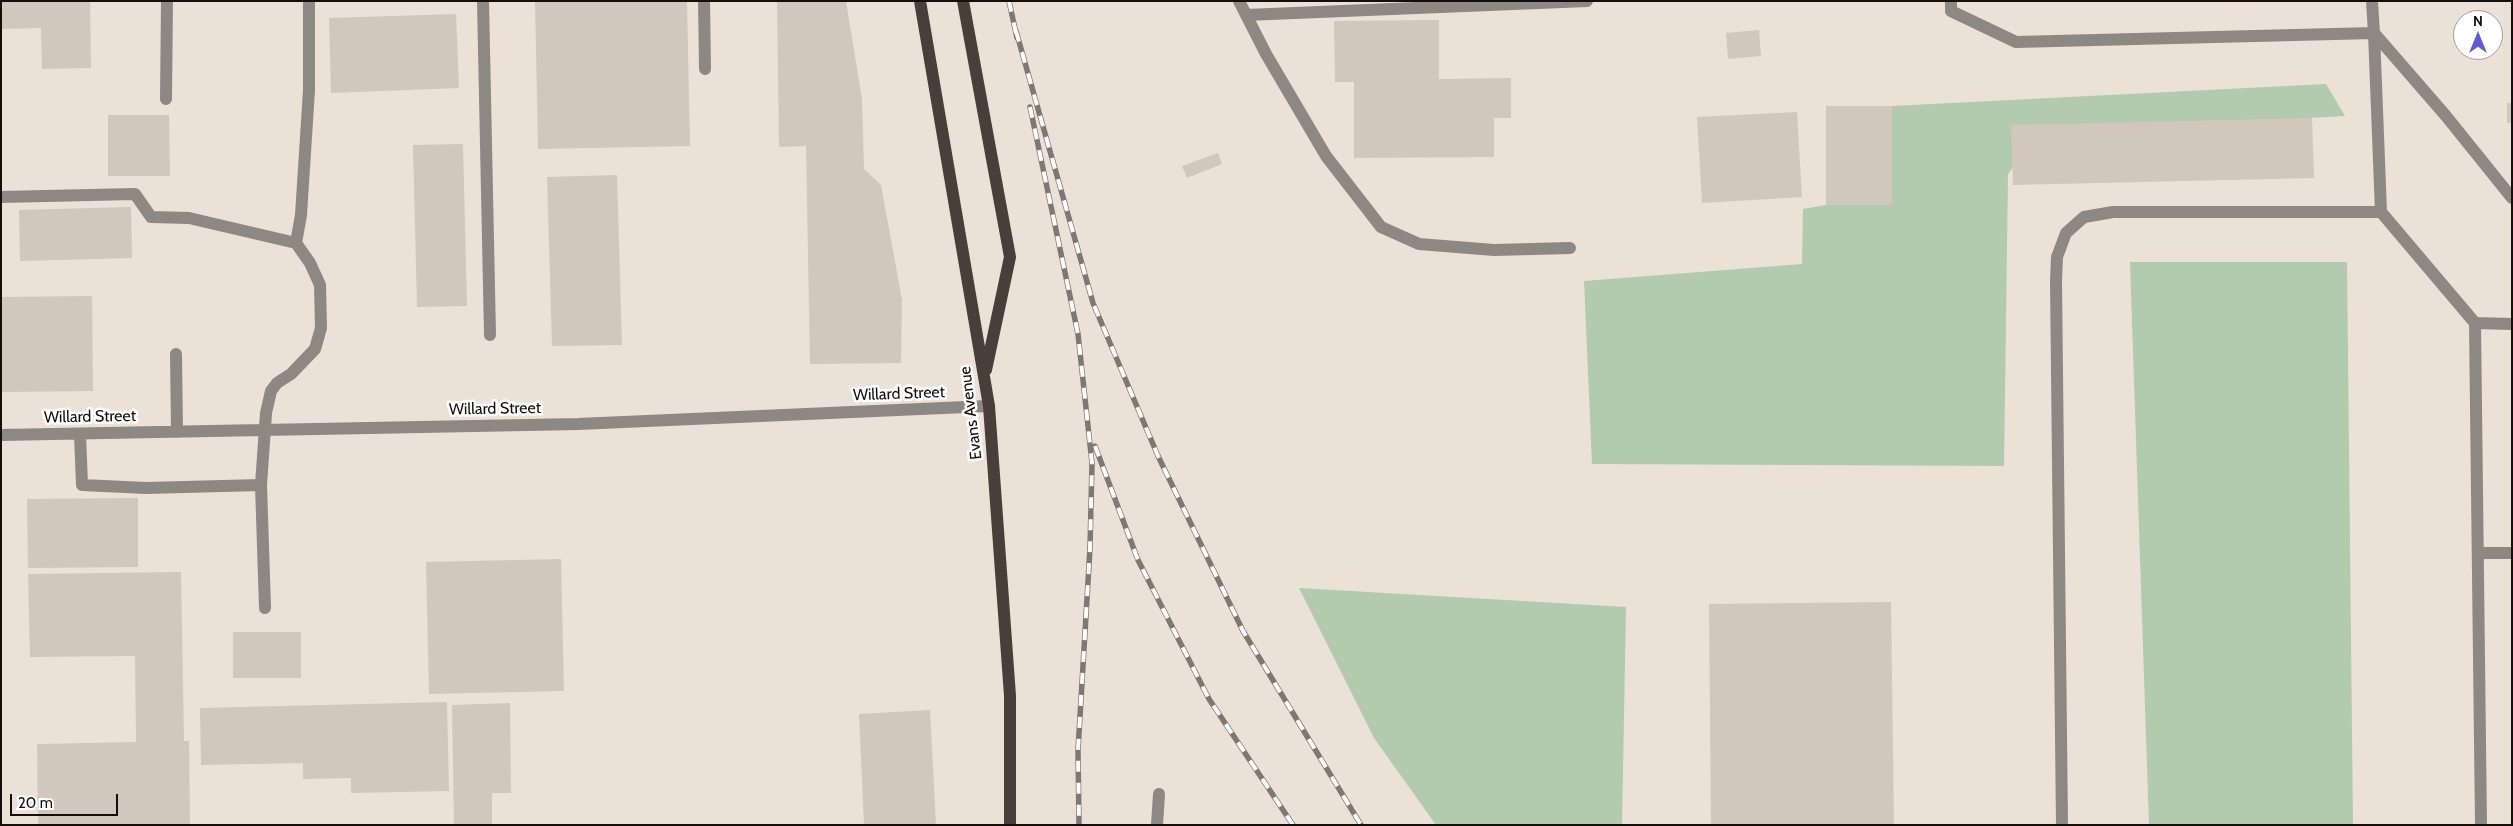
<!DOCTYPE html>
<style>
body{margin:0}
#map{position:relative;width:2513px;height:826px;overflow:hidden;background:#ebe1d7;font-family:Cabin,sans-serif}
canvas{display:block}
.frame{position:absolute;inset:0;border:2px solid #120f0c;pointer-events:none}
.north{position:absolute;left:2453px;top:10px;width:50px;height:50px;box-sizing:border-box;background:#fff;border:1px solid #a09f9e;border-radius:50%;rotate:0deg;font-size:14px;font-weight:700;line-height:20px;text-align:center;color:#120f0c}
.north::after{content:'';display:block;margin:auto;width:18px;height:22px;background:#5e5cd4;clip-path:polygon(50% 0,100% 100%,50% 72%,0 100%)}
.scale{position:absolute;left:10px;top:794px;width:108px;height:22px;box-sizing:border-box;border:2px solid #120f0c;border-top:0;padding-left:6px;font-size:15px;line-height:18px;white-space:nowrap;color:#120f0c;-webkit-text-stroke:4px #fff;paint-order:stroke}
</style>
<div id="map">
<canvas width="2513" height="826"></canvas>
<div class="frame"></div>
<div class="north">N</div>
<div class="scale">20 m</div>
</div>
<script>
const ctx = document.querySelector('canvas').getContext('2d');
ctx.lineJoin = 'round';
function paint(path, color) { ctx.fillStyle = color; ctx.fill(path, 'evenodd'); }
const poly = rows => new Path2D(rows.map(r => 'M' + r).join(''));
function trace(path, color, width, dash) { ctx.strokeStyle = color; ctx.lineWidth = width; ctx.lineCap = dash ? 'butt' : 'round'; ctx.setLineDash(dash || []); ctx.stroke(path); }
function write(font, color, halo, rows, align = 'center') {
  ctx.font = font + ' Cabin,sans-serif'; ctx.lineWidth = 5; ctx.setLineDash([]); ctx.textBaseline = 'middle'; ctx.strokeStyle = halo; ctx.fillStyle = color; for (const [text, x, y, turn = 0] of rows) {
    ctx.save(); ctx.translate(x, y); ctx.rotate((+turn || 0) * Math.PI / 180); ctx.textAlign = isNaN(turn) ? turn : align; if (halo) ctx.strokeText(text, 0, 0); ctx.fillText(text, 0, 0); ctx.restore();
  }
}
paint(poly([
 [2326,84,2345,116,2076,131,2034,138,2008,174,2004,466,1592,464,1584,281,1802,264,1803,209,1826,205,1892,204,1892,106],
 [2130,262,2347,262,2353,825,2149,825],
 [1299,588,1626,607,1622,825,1436,825,1374,738]
]), '#b2caae');
paint(poly([
 [1,1,90,1,91,68,42,69,41,28,1,29],
 [535,1,687,1,690,146,538,149],
 [777,1,846,1,862,99,864,169,881,185,902,300,901,363,810,364,806,146,779,147],
 [456,14,459,88,331,93,329,18],
 [1439,20,1439,79,1511,78,1511,118,1494,118,1494,157,1354,158,1354,82,1335,82,1334,21],
 [1759,30,1761,56,1728,59,1726,33],
 [2507,103,2512,103,2512,123,2507,123],
 [1826,106,1892,106,1892,205,1826,205],
 [1797,112,1802,197,1702,203,1697,117],
 [108,115,169,115,170,176,108,176],
 [2312,118,2314,178,2013,185,2011,125],
 [463,144,467,306,417,307,413,145],
 [1218,153,1222,164,1187,178,1182,166],
 [617,175,622,345,552,346,547,177],
 [131,207,132,258,20,261,19,210],
 [92,296,93,391,2,392,1,297],
 [138,498,138,567,28,568,27,499],
 [561,559,564,691,429,694,426,562],
 [181,572,184,741,189,741,190,825,38,825,37,744,136,742,135,656,30,657,28,574],
 [1891,602,1894,825,1711,825,1709,604],
 [233,632,301,632,301,678,233,678],
 [447,702,449,791,351,793,351,778,303,779,303,763,201,765,200,708],
 [510,703,511,793,492,793,492,825,454,825,452,705],
 [930,710,936,825,864,825,859,714]
]), '#d1c7bd');
trace(poly([
 [483,1,490,335],
 [704,1,705,69],
 [1239,1,1266,54,1326,156,1381,227,1419,244,1494,250,1570,248],
 [1951,1,1951,11,2016,42,2374,33,2381,212,2475,323,2481,825],
 [2372,1,2374,33,2446,116,2512,198],
 [1246,15,1587,1],
 [166,99,167,1],
 [1,197,135,194,151,217,189,218,296,243,310,263,320,285,321,328,315,349,291,374,277,383,271,391,266,413,261,485,265,608],
 [296,243,301,215,309,90,309,1],
 [2475,323,2512,324],
 [176,354,177,432],
 [80,434,82,485,146,488,261,485],
 [1,435,578,424,989,406],
 [2478,553,2512,553],
 [1157,825,1159,794],
 [2062,825,2056,281,2057,257,2066,233,2084,217,2113,212,2381,212]
]), '#8d8884', 12);
trace(poly([
 [920,1,989,406,1010,696,1010,825],
 [963,1,1010,257,986,370]
]), '#483f3a', 12);
const rail = poly([
 [1009,1,1017,38],
 [1016,31,1093,303,1158,456,1243,631,1361,825],
 [1030,107,1078,334,1092,463,1090,548,1078,750,1079,825],
 [1095,446,1138,560,1209,699,1293,825]
]);
trace(rail, '#7f7872', 5.5);
trace(rail, '#fff', 4, [11]);
write('16px', '#120f0c', '#fff', [
 ["Willard Street",899,394,-2],
 ["Willard Street",495,409,-1],
 ["Evans Avenue",971,413,-97],
 ["Willard Street",90,417,-1]
]);
</script>
